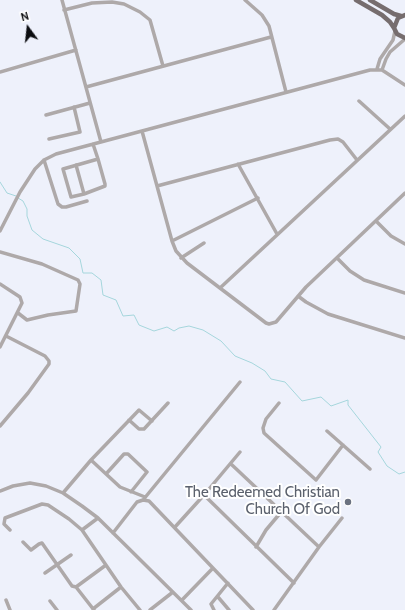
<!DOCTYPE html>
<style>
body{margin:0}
#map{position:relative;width:405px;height:610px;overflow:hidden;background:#eef1fb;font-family:Cabin,sans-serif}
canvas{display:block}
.north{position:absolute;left:8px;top:8px;width:40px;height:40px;-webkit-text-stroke:3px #fff;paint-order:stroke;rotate:345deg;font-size:11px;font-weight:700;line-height:16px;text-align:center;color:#0c0d10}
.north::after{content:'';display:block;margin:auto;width:14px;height:18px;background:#0c0d10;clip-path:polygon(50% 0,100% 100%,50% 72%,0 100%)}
</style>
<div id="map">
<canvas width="405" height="610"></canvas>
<div class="north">N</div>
</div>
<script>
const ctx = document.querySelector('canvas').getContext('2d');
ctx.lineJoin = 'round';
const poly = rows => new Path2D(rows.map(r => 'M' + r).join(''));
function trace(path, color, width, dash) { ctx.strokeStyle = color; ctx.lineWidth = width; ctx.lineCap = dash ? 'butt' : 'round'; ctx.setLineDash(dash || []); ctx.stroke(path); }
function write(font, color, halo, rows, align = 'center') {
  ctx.font = font + ' Cabin,sans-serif'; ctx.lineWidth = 4; ctx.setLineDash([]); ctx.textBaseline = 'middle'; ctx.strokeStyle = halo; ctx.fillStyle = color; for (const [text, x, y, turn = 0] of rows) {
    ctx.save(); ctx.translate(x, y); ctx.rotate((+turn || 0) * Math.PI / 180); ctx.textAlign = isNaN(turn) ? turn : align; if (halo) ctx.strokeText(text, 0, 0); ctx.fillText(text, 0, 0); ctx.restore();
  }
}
trace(poly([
 [0,182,7,193,16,196],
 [18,198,23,201,27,209,27,216,32,230,43,239,69,248,80,259,83,273,92,273,101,280,103,295,116,300,123,316,134,315,139,325,154,331,167,327,174,331,179,328,189,326,203,330,221,341,235,356,252,363,265,371,271,379,285,382,302,401,321,397,331,406,348,400,348,405,381,447,378,452,387,466,399,474,405,472]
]), '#a5d6dc', 1);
trace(poly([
 [62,0,101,142],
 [245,0,262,15,269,26,286,92],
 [64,10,92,3,112,2,124,4,140,12,150,20,163,66],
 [377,69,380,59,393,40,395,31],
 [382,70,386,59,390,52,405,39],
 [0,72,76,50],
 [86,87,271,37],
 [359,101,390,129],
 [46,115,90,103],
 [142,131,172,241,176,251,187,263,266,323,269,324,276,322,306,287,405,193],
 [49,139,80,132,74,107],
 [93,144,98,159,105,184,105,186,84,194,71,197,63,169,98,159],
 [44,160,58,204,62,207,66,207,87,201],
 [238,164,277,234],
 [76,165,84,194],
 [157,186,330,140,338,139,343,142,357,160],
 [376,221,391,236,405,244],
 [0,231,20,192,35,169,44,160,56,154,370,70,382,70,405,85],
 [172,241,258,198],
 [0,252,42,264,78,280,80,284,76,311,48,315,27,320,18,313],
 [181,258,204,243],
 [337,258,350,271,364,280,405,293],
 [0,284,20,297,22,303,0,347],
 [220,288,405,116],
 [298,296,306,302,328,314,405,338],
 [279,403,266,419,263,428,264,433,316,480,343,445],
 [129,420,139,429,144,429,168,403],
 [0,426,28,393,49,364,49,361,45,356,6,336],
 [327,431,370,469],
 [91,460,120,487,145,497],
 [231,464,319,547],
 [106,474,124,454,128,454,147,472,131,492],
 [0,491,13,486,30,483,46,486,63,493,82,506,98,518,191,610],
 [63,493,91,460,139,410,152,421],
 [204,495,294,583],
 [143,500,240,382],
 [175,527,204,495,240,452],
 [10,530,4,524,5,518,42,504,48,505,69,519,82,530,121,587,140,610],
 [82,530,98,518],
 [113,533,137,502,143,500,149,501,253,610],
 [23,542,31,550,39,544,42,543,72,586,76,587,94,610],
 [256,547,266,530,282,511],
 [45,573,71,555],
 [76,587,106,565],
 [218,597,229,610],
 [6,600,10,610],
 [182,600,213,568],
 [50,601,57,610],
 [93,609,121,587],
 [150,610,173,592],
 [214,610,211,604,228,583],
 [274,610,319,547,342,518]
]), '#aea9a9', 3.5);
trace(poly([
 [356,0,382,15,390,22,394,28],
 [370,0,394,14,401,16],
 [405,15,398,18,394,28,397,34,405,38]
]), '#766d6e', 4.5);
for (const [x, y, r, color] of [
 [348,502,4,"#6b7280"]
]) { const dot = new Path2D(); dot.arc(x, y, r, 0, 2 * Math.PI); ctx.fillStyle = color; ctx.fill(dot); trace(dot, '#fff', 1.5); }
write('15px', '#5b616d', '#fff', [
 ["The Redeemed Christian",340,493],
 ["Church Of God",340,510]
], 'right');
</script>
